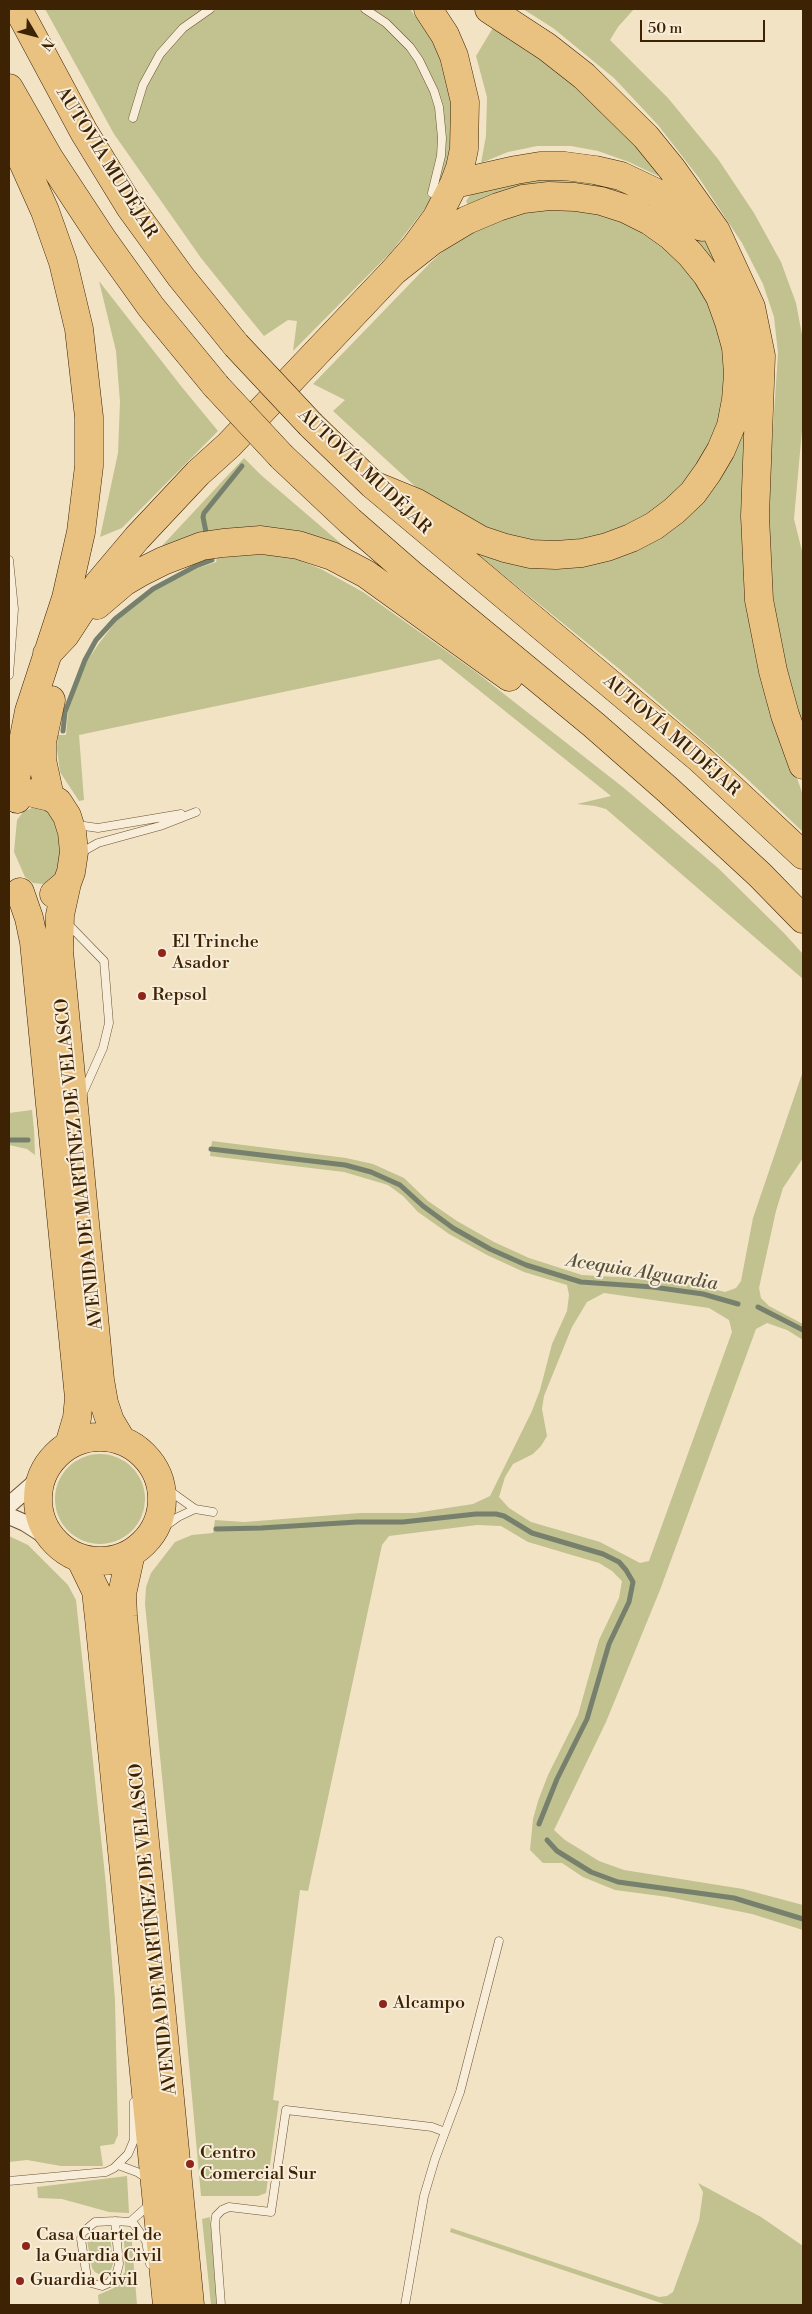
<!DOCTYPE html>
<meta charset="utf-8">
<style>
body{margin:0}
#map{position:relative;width:812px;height:2314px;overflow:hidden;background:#f2e3c5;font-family:"Libre Bodoni",serif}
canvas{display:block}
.frame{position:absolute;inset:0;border:10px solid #3e2204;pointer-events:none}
.north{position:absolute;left:10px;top:10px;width:50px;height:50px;-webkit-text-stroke:4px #f7edd9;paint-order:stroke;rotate:127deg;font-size:14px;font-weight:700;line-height:20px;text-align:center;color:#3e2204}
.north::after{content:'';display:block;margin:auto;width:18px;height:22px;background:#3e2204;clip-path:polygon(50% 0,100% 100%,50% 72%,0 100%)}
.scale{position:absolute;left:640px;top:20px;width:125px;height:22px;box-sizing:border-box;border:2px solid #3e2204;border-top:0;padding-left:6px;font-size:15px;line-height:18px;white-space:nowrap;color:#3e2204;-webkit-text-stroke:4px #f7edd9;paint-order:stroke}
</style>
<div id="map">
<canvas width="812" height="2314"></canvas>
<div class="frame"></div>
<div class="north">N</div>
<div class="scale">50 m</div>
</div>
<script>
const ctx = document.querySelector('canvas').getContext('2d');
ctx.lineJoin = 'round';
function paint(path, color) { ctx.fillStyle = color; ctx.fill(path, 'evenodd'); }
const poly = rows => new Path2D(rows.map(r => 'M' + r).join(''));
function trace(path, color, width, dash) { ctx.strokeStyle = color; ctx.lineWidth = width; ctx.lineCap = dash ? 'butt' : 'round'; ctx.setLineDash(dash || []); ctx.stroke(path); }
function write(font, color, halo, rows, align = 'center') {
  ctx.font = font + ' "Libre Bodoni",serif'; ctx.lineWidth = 4; ctx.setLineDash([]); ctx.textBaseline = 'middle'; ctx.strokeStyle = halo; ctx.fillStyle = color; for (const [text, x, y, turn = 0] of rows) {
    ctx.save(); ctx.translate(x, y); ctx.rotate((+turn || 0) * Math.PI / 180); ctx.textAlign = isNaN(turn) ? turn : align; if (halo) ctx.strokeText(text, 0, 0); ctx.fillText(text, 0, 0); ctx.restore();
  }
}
paint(poly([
 [45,9,410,9,433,41,441,60,452,103,451,148,442,180,433,198,392,251,293,351,297,321,288,320,264,336,246,314,201,258,114,134],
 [523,9,634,9,618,27,610,40,668,98,718,159,754,213,781,262,796,303,803,340,803,419,794,519,803,555,803,728,786,676,776,626,770,570,767,518,778,353,774,317,763,284,742,243,699,178,658,125,614,78,553,28],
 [494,26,559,70,659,167,658,176,629,162,598,151,571,146,537,146,508,152,481,163,486,136,487,97,476,56],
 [517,177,603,178,659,203,705,240,734,287,750,327,747,567,751,632,780,731,803,795,803,832,745,777,623,672,470,548,557,565,717,478,739,319,630,201,470,209,466,201,471,194],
 [574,204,646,227,700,279,728,349,723,424,686,486,648,517,603,536,555,543,531,541,507,536,484,527,417,488,333,411,345,400,313,384,431,262,450,245,500,214],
 [99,281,181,386,218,431,122,528,100,537,118,453,120,402,116,351],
 [244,458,261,475,352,553,159,549],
 [266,554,293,558,321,569,363,592,476,672,624,788,718,868,784,933,803,954,803,979,606,809,595,806,577,804,611,796,440,659,79,735,84,800,79,801,60,772,57,749,58,735,66,735,68,712,79,681,87,661,100,642,117,620,134,606,154,591,198,568,216,562,217,558],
 [34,807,45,809,49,812,57,826,61,843,60,860,56,876,43,884,33,883,25,877,14,852,17,820,23,812],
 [803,1071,803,1158,783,1188,776,1211,759,1288,761,1298,769,1306,803,1324,803,1340,787,1330,767,1323,756,1329,660,1590,606,1722,554,1830,565,1840,599,1861,624,1870,743,1889,803,1905,803,1930,752,1914,668,1897,615,1890,583,1877,562,1863,543,1863,530,1850,533,1819,538,1801,548,1775,578,1715,599,1640,619,1598,622,1581,612,1571,599,1563,528,1542,501,1526,477,1525,389,1536,382,1545,308,1891,300,1890,273,2100,279,2101,266,2193,258,2196,201,2196,173,1888,145,1604,146,1587,151,1573,175,1542,192,1535,213,1533,215,1520,244,1522,360,1513,415,1513,473,1504,490,1496,532,1411,540,1390,552,1344,567,1311,569,1295,567,1285,524,1272,487,1255,449,1234,418,1212,403,1196,388,1185,344,1172,210,1156,212,1141,346,1158,373,1164,404,1178,428,1201,457,1221,494,1242,529,1258,582,1275,654,1279,705,1287,725,1292,736,1288,741,1281,753,1218],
 [604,1293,709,1308,729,1320,732,1332,649,1561,640,1563,600,1542,531,1522,509,1508,499,1497,505,1477,513,1464,533,1454,541,1446,547,1436,542,1409,544,1396,572,1327,587,1302],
 [32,1110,34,1130,35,1155,27,1149,9,1145,9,1113],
 '55 1499a45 45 0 1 1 90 0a45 45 0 1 1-90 0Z',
 [9,1536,28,1545,68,1585,76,1600,106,1885,115,2000,118,2135,114,2144,100,2146,103,2166,61,2166,27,2160,9,2162],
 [127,2176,129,2213,109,2212,62,2199,38,2198,37,2187],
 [698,2183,761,2217,803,2246,803,2305,667,2305,450,2232,451,2228,659,2297,667,2296,673,2292,699,2221,703,2192],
 [210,2217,217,2305,211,2305,202,2219],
 [131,2231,137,2305,99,2305,98,2295,114,2288,125,2272,124,2237],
 [97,2232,106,2232,110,2235,113,2264,110,2272,102,2276,95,2272,92,2268,87,2240,90,2234]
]), '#c2c190');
trace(poly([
 [206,532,203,517,204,513,242,466],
 [63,731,65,712,85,660,96,640,115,619,153,589,196,566,212,560],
 [9,1140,28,1140],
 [211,1149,345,1165,371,1172,400,1185,423,1206,453,1228,490,1249,526,1265,581,1282,653,1287,703,1294,738,1304],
 [758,1307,803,1330],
 [216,1529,261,1528,357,1522,403,1522,476,1514,496,1514,504,1516,532,1533,603,1554,619,1562,626,1570,633,1582,629,1602,609,1644,587,1719,557,1779,539,1824],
 [547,1840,557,1851,591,1872,618,1882,734,1898,803,1919]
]), '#76806c', 5);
const lane = poly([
 [365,9,386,23,410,47,419,60,434,91,439,107,442,138,441,156,432,193],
 [133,118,143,85,160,54,183,28,210,9],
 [9,560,14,609,9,675],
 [77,825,98,828,181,814],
 [80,853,98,843,160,826,196,812],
 [66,922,104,961,109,1023,103,1048,82,1095],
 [159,1479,174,1494,195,1509,213,1512],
 [150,1537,178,1517,195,1509],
 [118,2165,137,2172,148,2179],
 [9,2181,106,2172,114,2168,128,2154,134,2140,134,2102],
 [115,2221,119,2264,117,2272,109,2283,102,2286,91,2283,87,2278,81,2239,82,2233,95,2222,115,2221,130,2222,134,2224,146,2241,150,2264],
 [130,2222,149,2205],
 [221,2305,215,2224,216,2216,222,2210,229,2207,271,2212,286,2110,432,2127,445,2132],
 [405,2305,424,2196,435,2159,460,2092,499,1941]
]);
const street = poly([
 [9,1505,32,1485,50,1462],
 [9,1516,25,1523,53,1541]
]);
const highway = poly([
 [18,9,84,132,130,207,181,277,236,345],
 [489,9,547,47,584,76,646,137,672,169,716,231,751,307,761,356,755,516,759,600,773,671,785,715,803,765],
 [9,88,49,158,103,240,151,307,216,386],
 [9,131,45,211,63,262,79,329,89,417,89,466,81,532,66,598,29,711,15,783,17,799],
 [454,184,516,170,540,166,565,166,595,170,621,176,657,193,702,227],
 [311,425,373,485,700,759,803,855],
 [282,457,350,521,412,575,594,725,668,790,760,875,803,919],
 [373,485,417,503,481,540,505,548,531,554,556,555,582,553,607,547,631,538,654,526,674,511,693,493,708,472,721,450,731,426,736,400,738,374,736,347,729,322,720,297,707,275,690,254,671,236,650,221,626,209,601,201,575,197,549,196,523,199,498,207,467,220,432,241,394,271],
 [97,605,124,582,141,572,163,561,202,546,223,543,261,540,298,545,332,556,366,574,509,677],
 [47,654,65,635,99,583,137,538,198,473,229,445,394,271,415,247,437,217,454,184,460,168,464,149,465,102,454,56,445,35,428,9],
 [33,793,50,797,58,802,67,816,72,832,74,852,71,872,67,883,54,894],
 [50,797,42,760,42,742,51,700],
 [67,883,60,915,59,951,100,1380,104,1403,110,1421,122,1441],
 [20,892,29,918,34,942,79,1398,77,1418,69,1445],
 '38 1499a62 62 0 1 1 124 0a62 62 0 1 1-124 0Z',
 [131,1553,122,1594,123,1616,190,2305],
 [80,1558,96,1591,99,1618,167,2305]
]);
trace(lane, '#6b5234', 9);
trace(street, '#6b5234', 18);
trace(highway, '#3e2204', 29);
trace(lane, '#f7edd9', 8);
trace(street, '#f7edd9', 16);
trace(highway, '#e9c282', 28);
const highwayBridge = poly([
 [236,345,311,425],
 [216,386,282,457]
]);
trace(highwayBridge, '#3e2204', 29, []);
trace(highwayBridge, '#e9c282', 28);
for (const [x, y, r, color] of [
 [162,953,5,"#8f2418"],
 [142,996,5,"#8f2418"],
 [383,2004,5,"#8f2418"],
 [190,2164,5,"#8f2418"],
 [26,2246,5,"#8f2418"],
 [20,2281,5,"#8f2418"]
]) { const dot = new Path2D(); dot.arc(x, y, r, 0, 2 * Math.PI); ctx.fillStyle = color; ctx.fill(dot); trace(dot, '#f7edd9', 2); }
write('18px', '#3e2204', '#f7edd9', [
 ["AUTOVÍA MUDÉJAR",106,163,58],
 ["AUTOVÍA MUDÉJAR",364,472,43],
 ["AUTOVÍA MUDÉJAR",671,736,41],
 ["AVENIDA DE MARTÍNEZ DE VELASCO",80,1164,-96],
 ["AVENIDA DE MARTÍNEZ DE VELASCO",154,1929,-96]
]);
write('18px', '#3e2204', '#f7edd9', [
 ["El Trinche",172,943],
 ["Asador",172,964],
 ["Repsol",152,996],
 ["Alcampo",393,2004],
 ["Centro",200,2154],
 ["Comercial Sur",200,2175],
 ["Casa Cuartel de",36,2236],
 ["la Guardia Civil",36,2257],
 ["Guardia Civil",30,2281]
], 'left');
write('italic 19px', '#5a5138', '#f7edd9', [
 ["Acequia Alguardia",642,1273,9]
]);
</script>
